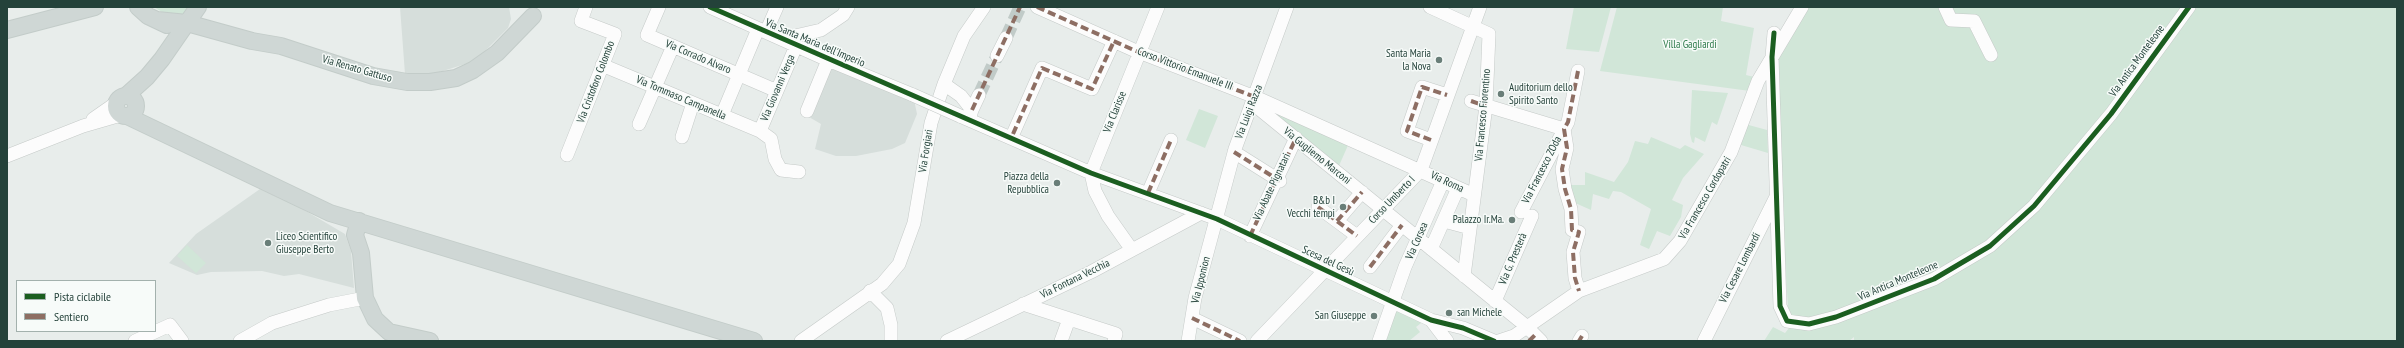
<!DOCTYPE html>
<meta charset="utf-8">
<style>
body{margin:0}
#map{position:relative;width:2404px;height:348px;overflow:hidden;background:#e8edeb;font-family:"PT Sans Narrow",sans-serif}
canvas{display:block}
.frame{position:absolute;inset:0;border:8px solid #24423a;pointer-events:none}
.legend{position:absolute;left:16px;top:280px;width:140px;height:52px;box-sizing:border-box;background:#f7fbf9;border:1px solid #a3b1ad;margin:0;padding:5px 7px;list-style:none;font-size:12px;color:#24423a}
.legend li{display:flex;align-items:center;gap:8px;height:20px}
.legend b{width:20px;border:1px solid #a3b1ad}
</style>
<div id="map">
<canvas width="2404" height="348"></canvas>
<div class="frame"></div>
<ul class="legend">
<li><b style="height:5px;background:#1b5e20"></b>Pista ciclabile</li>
<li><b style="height:5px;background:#8d6e63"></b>Sentiero</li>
</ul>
</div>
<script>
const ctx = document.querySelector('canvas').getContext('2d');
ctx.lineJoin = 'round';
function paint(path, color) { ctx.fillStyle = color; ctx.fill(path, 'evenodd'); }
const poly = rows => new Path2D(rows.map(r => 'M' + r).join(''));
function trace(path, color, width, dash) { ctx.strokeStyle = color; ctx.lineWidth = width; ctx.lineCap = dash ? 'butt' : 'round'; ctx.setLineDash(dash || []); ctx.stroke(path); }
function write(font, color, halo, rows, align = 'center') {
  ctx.font = font + ' "PT Sans Narrow",sans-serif'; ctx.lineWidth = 3; ctx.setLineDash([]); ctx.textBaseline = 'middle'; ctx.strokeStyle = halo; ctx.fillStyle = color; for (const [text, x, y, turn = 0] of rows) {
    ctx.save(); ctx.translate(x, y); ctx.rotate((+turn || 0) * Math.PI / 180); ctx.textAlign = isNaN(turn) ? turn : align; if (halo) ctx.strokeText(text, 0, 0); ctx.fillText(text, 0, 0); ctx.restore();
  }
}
paint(poly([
 [400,7,509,7,511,19,508,28,475,61,430,75,405,74],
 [832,61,913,95,917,114,905,143,892,149,856,156,836,156,815,149,821,124,809,117],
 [260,189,299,207,345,234,351,251,354,288,299,274,284,276,262,271,211,272,197,275,169,263,196,234]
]), '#d6dedb');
paint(poly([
 [154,7,191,7,184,14,179,15,162,12],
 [1574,7,1611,7,1599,52,1566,49],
 [1617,7,1723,7,1721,21,1754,28,1746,75,1754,77,1750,91,1600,71],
 [1802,7,2397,7,2397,341,1854,341,1854,337,1849,341,1764,341,1773,327,1785,333,1794,322,1788,308,1772,57],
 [1692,90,1728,93,1717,125,1712,122,1705,142,1695,137,1694,143,1692,142,1690,134],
 [1199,109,1218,116,1205,148,1186,140],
 [1278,112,1349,143,1338,168,1276,116],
 [1745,124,1767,130,1768,153,1741,145],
 [1651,137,1680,149,1685,145,1704,154,1683,178,1672,200,1683,205,1681,217,1670,236,1657,231,1649,249,1640,245,1651,209,1621,192,1613,191,1609,199,1593,194,1591,210,1573,202,1567,185,1585,185,1585,172,1614,182,1628,162,1635,141,1648,144],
 [187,245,206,263,196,273,177,256],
 [1394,306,1425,320,1416,327,1420,332,1409,341,1382,341]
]), '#d1e6d8');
trace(poly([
 [1006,38,1020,7],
 [979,95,997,56]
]), '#c1cbc8', 13, [13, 6]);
const minor = poly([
 [659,7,647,35,777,91],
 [710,7,828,60,913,95],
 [1037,7,1136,51,1255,97,1474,195],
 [1430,7,1489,34,1486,106,1464,276],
 [1945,7,1951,20,1974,21,1991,55],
 [766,32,777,7],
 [1774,33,1772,57,1780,306,1787,321,1809,324,1836,317,1934,279,1990,246,2034,206,2111,114,2189,7],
 [782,39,821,30,843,15,848,7],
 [997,56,1006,38],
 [602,65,760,131,771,139,775,159,781,170,799,172],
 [944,84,961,96,972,110,969,120],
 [1471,101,1564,129],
 [1252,103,1526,326,1541,341],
 [972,110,979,95],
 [807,111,828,60],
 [722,115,758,29],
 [960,116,1091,173,1217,219,1431,320,1463,328,1494,341],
 [93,119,116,103],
 [639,124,673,46],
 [1564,129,1567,148,1562,169,1565,189,1571,209,1572,230,1579,232,1573,252,1575,278,1579,291],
 [760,131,796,46],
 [1013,134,1042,68,1092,89,1114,41],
 [682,137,693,103],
 [1431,140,1407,131,1422,87,1447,95],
 [1234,152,1280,181],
 [567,155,615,34,581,21,586,7],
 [7,156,83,126,121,115],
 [1148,193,1171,140],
 [1318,207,1357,236],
 [1521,212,1568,122,1578,71],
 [1337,221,1362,192],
 [1444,221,1470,228],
 [1250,236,1296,138],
 [1431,249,1458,188],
 [1132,250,1108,216,1095,191,1091,173,1158,7],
 [1370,267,1402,225],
 [870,291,887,308,891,325,891,341],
 [1495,301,1532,216],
 [1023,304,1116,334,1114,341],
 [1192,318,1240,341],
 [1431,320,1447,341],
 [135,341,170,325,182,341],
 [240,341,272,323,329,305,365,298],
 [801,341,882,284,899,264,914,223,931,123,944,84,964,36,984,7],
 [947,341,1091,272,1201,213],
 [1061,341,1069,319],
 [1188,341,1195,298,1235,149,1287,7],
 [1257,341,1421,170,1480,7],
 [1379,341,1405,267,1443,181],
 [1499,341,1514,336,1579,291,1664,259,1680,241,1731,152,1758,81,1802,7],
 [1579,341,1582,336],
 [1704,341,1776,197]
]);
const major = poly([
 [138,7,148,16,167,25],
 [157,20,187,23,252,41,281,46,373,76,407,82,430,82,456,78,473,70,497,53,533,16],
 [7,30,95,7],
 [127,95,147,77,162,59,198,7],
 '116 106a10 10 0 1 1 20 0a10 10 0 1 1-20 0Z',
 [127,116,330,213,754,341],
 [359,221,355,235,361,253,365,298,375,319,389,332,430,341]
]);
trace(minor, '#c5cac8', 14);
trace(major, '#c3ccc9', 18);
trace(minor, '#fcfcfc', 13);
trace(major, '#cfd7d5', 16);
const minorBridge = poly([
 [913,95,960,116]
]);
trace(minorBridge, '#c5cac8', 14, []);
trace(minorBridge, '#fcfcfc', 13);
trace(poly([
 [1037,7,1136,51,1255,97],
 [1578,71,1568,122,1564,129,1567,148,1562,169,1565,189,1571,209,1572,230,1579,232,1573,252,1575,278,1579,291],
 [1471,101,1486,106],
 [972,110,1020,7],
 [1013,134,1042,68,1092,89,1114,41],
 [1431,140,1407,131,1422,87,1447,95],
 [1234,152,1280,181],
 [1148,193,1171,140],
 [1318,207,1357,236],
 [1337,221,1362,192],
 [1250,236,1296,138],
 [1370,267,1402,225],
 [1192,318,1240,341],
 [1529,341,1535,335],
 [1579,341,1582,336]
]), '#8d6e63', 4, [8, 4]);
trace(poly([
 [710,7,1091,173,1217,219,1431,320,1463,328,1494,341],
 [1774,33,1772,57,1780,306,1787,321,1809,324,1836,317,1934,279,1990,246,2034,206,2111,114,2189,7]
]), '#1b5e20', 5);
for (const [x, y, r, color] of [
 [1439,60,4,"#697e78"],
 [1501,94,4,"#697e78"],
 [1057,183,4,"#697e78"],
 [1343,207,4,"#697e78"],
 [1512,220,4,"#697e78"],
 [268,243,4,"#697e78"],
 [1449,313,4,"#697e78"],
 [1374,316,4,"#697e78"]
]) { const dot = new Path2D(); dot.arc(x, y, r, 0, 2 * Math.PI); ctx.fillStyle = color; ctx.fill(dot); trace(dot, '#f7fbf9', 1.5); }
write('11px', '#24423a', '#f7fbf9', [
 ["Via Santa Maria dell'Imperio",815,43,23],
 ["Via Corrado Alvaro",698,57,23],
 ["Via Antica Monteleone",2137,61,-54],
 ["Via Renato Gattuso",357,69,16],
 ["Corso Vittorio Emanuele III",1185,69,21],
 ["Via Cristoforo Colombo",596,82,-69],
 ["Via Giovanni Verga",778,88,-67],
 ["Via Tommaso Campanella",681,98,23],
 ["Via Clarisse",1115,112,-68],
 ["Via Luigi Razza",1249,112,-69],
 ["Via Francesco Fiorentino",1483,115,-85],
 ["Via Forgiari",926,151,-81],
 ["Via Gugliemo Marconi",1317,156,39],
 ["Via Francesco ZOda",1542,170,-63],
 ["Via Roma",1447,182,25],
 ["Via Abate Pignatari",1272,187,-65],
 ["Via Francesco Cordopatri",1705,198,-60],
 ["Corso Umberto I",1392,200,-46],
 ["Via Corsea",1417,241,-66],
 ["Via G. Presterà",1513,259,-67],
 ["Scesa del Gesù",1328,261,25],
 ["Via Cesare Lombardi",1740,268,-63],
 ["Via Fontana Vecchia",1075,279,-26],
 ["Via Ipponion",1201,280,-76],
 ["Via Antica Monteleone",1898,281,-23]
]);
write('11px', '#2d7a4b', '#f7fbf9', [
 ["Villa Gagliardi",1690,45]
]);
write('11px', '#24423a', '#f7fbf9', [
 ["Santa Maria",1431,54],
 ["la Nova",1431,67],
 ["Auditorium dello",1509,88,"left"],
 ["Spirito Santo",1509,101,"left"],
 ["Piazza della",1049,177],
 ["Repubblica",1049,190],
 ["B&b I",1335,201],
 ["Vecchi tempi",1335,214],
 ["Palazzo Ir.Ma.",1504,220],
 ["Liceo Scientifico",276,237,"left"],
 ["Giuseppe Berto",276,250,"left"],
 ["san Michele",1457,313,"left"],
 ["San Giuseppe",1366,316]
], 'right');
</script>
